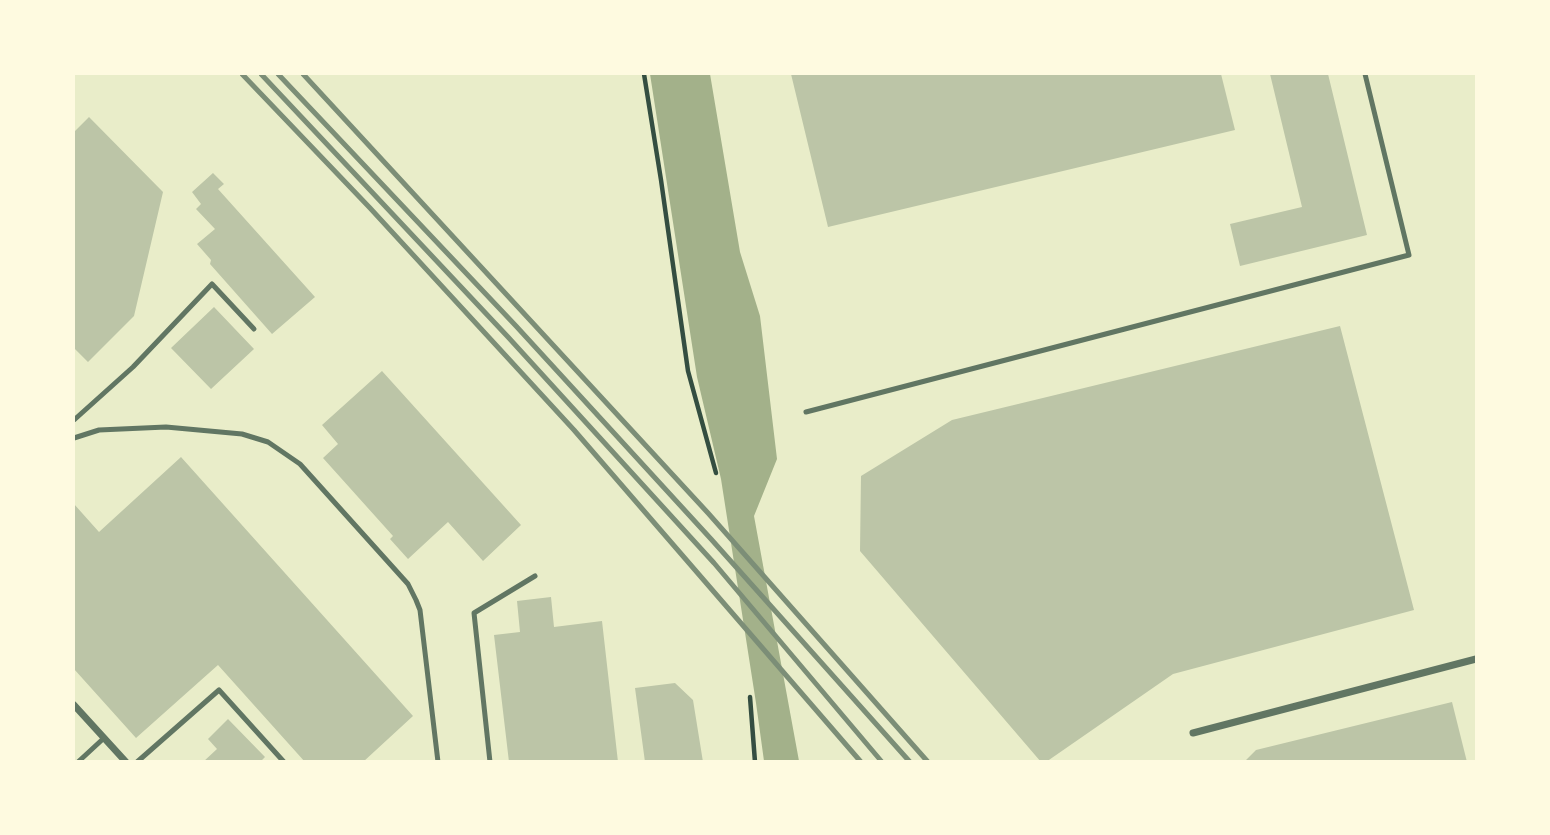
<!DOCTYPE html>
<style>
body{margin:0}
#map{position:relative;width:1550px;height:835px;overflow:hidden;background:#e9edc9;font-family:"Fira Sans",sans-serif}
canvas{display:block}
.frame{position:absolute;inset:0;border:75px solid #fefae0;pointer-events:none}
</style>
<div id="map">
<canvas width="1550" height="835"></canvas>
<div class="frame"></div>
</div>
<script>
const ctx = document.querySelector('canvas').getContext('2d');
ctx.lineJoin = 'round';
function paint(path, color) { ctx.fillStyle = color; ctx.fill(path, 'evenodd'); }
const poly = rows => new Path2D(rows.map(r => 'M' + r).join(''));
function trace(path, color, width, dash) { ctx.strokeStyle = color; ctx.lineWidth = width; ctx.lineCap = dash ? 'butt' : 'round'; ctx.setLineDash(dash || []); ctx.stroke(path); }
paint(poly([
 [650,74,710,74,740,252,760,316,777,459,754,516,799,761,764,761,756,703,721,479,697,377]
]), '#a3b18a');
paint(poly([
 [791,74,1221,74,1235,130,828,227],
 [1270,74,1328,74,1367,235,1240,266,1230,224,1302,207],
 [89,117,163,192,134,316,88,362,74,348,74,132],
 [213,173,224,184,218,189,315,297,272,334,210,264,211,260,197,244,215,229,196,209,201,204,192,192],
 [214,307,254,349,211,389,171,348],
 [1340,326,1414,610,1173,674,1046,762,1041,762,860,551,861,476,952,420],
 [382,371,521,525,483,561,448,522,408,559,390,539,393,536,323,458,338,444,322,425],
 [181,457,413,716,363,762,305,762,218,665,136,738,74,669,74,504,99,532],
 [551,597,554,627,602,621,618,762,509,762,494,635,520,632,517,601],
 [675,683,693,700,703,762,645,762,635,688],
 [1452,702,1467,762,1244,762,1256,750],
 [228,719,265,757,260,762,203,762,217,749,208,739]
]), '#bcc5a7');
trace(poly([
 [644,74,661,180,688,371,716,473],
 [750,697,755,762]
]), '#344e41', 4.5);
trace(poly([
 [806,412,1409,255,1365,74],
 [74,420,133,367,212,284,254,329],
 [74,438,99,430,166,427,242,434,268,442,300,464,408,584,416,600,420,610,438,762],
 [78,762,104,738],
 [137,762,219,690,284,762],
 [490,762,474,613,535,576]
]), '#617663', 5);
trace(poly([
 [74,705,126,762],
 [1193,733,1476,659]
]), '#617663', 7);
trace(poly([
 [242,74,370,208,574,430,861,762],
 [261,74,508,337,714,563,882,762],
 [278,74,516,326,711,539,910,762],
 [303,74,708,513,928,762]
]), '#7c8e77', 5);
</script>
